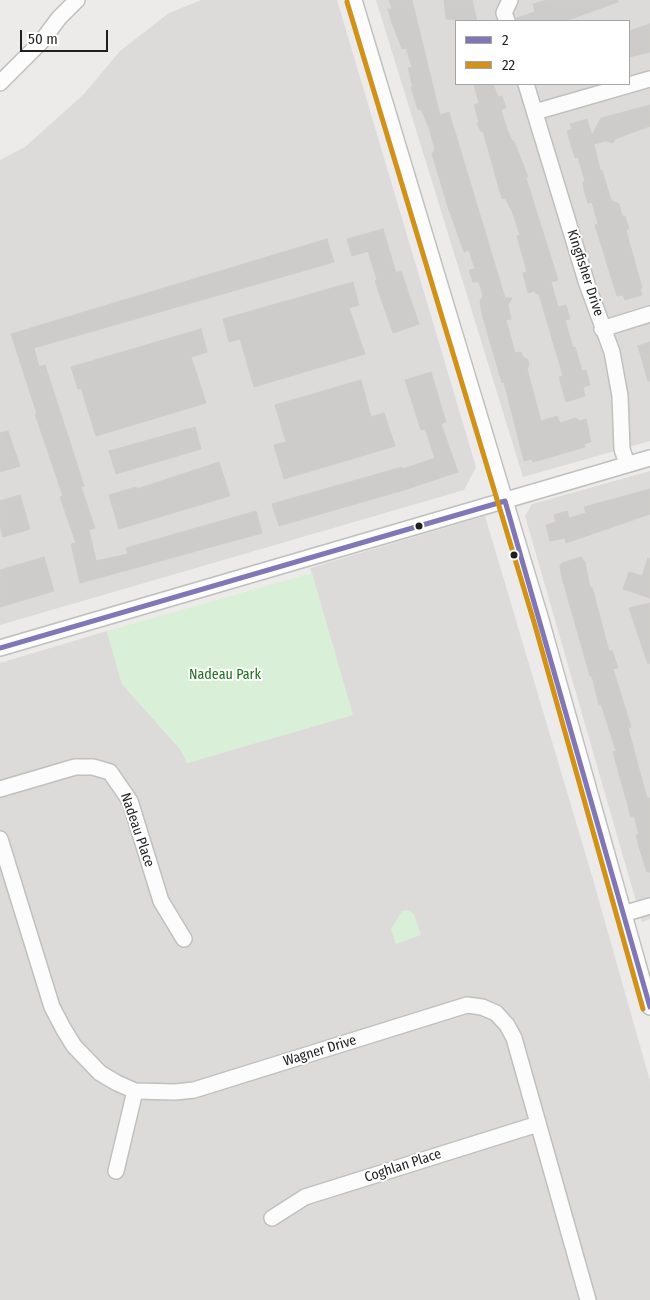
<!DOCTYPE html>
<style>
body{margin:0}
#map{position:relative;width:650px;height:1300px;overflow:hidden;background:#edebe9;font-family:"Fira Sans Condensed",sans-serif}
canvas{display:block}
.legend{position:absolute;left:455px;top:20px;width:175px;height:65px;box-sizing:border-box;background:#fff;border:1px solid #a5a5a5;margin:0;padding:6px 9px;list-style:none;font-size:15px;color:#1f1f1f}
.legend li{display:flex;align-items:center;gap:10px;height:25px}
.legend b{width:25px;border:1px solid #a5a5a5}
.scale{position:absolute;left:20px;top:30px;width:88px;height:22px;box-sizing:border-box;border:2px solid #1f1f1f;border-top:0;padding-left:6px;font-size:15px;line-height:18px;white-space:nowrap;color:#1f1f1f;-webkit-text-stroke:4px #fff;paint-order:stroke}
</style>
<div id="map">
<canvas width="650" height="1300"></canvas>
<ul class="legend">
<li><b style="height:6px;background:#8177b7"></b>2</li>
<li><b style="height:6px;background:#d09219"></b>22</li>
</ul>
<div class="scale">50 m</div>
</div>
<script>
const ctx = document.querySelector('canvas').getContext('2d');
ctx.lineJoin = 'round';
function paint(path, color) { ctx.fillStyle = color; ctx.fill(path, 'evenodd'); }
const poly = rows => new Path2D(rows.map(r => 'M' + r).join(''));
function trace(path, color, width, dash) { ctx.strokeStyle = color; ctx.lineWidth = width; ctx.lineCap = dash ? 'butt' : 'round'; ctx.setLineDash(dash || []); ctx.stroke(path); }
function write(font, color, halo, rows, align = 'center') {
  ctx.font = font + ' "Fira Sans Condensed",sans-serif'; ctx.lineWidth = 4; ctx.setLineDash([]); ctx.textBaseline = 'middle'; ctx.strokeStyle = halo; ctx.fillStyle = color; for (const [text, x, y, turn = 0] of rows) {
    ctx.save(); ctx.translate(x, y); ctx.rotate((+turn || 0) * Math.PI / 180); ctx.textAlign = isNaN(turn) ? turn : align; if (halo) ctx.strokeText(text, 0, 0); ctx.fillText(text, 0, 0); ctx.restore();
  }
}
paint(poly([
 [201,0,337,0,476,467,464,490,0,625,0,160,25,147,84,94,120,51,169,13],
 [376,0,650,0,650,441,523,477],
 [456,21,629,21,629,84,456,84],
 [650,471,650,919,642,922,525,516,532,504],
 [485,516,592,876,650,1081,650,1300,0,1300,0,663,107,631,122,684,181,750,187,763,352,715,310,568]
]), '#dcdbda');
paint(poly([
 [312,573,353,715,187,763,181,750,122,684,107,631],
 [408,910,414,914,421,935,396,944,391,929,402,911]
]), '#daefd7');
const building = poly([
 [389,0,412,0,440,115,449,112,505,298,512,298,508,305,511,319,506,320,515,353,521,352,523,357,528,360,529,365,527,369,541,421,557,416,560,423,575,418,580,421,586,419,591,442,584,444,585,447,533,462,532,459,524,461,504,382,502,383,482,314,480,301,483,296,479,282,473,282,469,270,475,269,469,250,464,252,448,207,432,154,435,149,429,128,421,109,418,110,411,87,413,87,408,68,412,67,406,48,402,49,392,23,388,9,392,9,389,0],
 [444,0,472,0,477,21,446,19,444,0],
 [547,0,618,0,618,2,565,21,516,21,516,18,535,12,533,4,547,0],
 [650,24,650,52,629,57,629,31,650,24],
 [474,84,493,84,498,97,502,96,506,108,501,110,507,129,512,141,514,141,528,177,526,178,558,280,551,282,558,307,566,305,570,319,565,320,573,348,575,347,582,371,586,370,590,385,583,387,585,396,566,402,559,377,563,376,539,294,536,294,535,291,528,293,523,273,527,272,517,236,520,235,512,211,505,198,502,199,483,131,481,132,477,123,479,122,474,105,479,103,474,84],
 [650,105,650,126,615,139,613,143,606,141,594,144,600,170,602,170,611,200,619,204,622,216,625,216,629,229,626,230,642,288,640,289,642,295,625,300,623,295,617,296,595,225,598,224,592,202,588,203,584,190,583,182,585,181,578,157,575,158,567,131,572,129,570,124,587,119,592,135,601,118,650,105],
 [383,229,396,273,401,271,419,324,393,333,375,281,377,280,368,251,352,256,347,239,383,229],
 [327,239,334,262,34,348,39,367,45,365,84,486,81,487,95,528,89,530,96,561,128,554,126,548,256,511,262,533,80,583,71,544,76,543,60,497,63,496,35,414,37,414,11,334,327,239],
 [353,282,359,305,349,308,365,354,254,387,240,339,229,342,223,319,353,282],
 [201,329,207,352,191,357,206,403,96,436,81,388,78,389,71,367,201,329],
 [650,342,650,381,648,381,638,346,650,342],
 [431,372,446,422,441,424,458,472,407,489,279,526,272,504,402,467,403,469,435,458,425,429,421,430,405,380,431,372],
 [361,380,371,417,384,413,395,446,284,479,274,445,286,442,275,405,361,380],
 [195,427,201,449,116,474,109,451,195,427],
 [8,431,20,466,0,472,0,433,8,431],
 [219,462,230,496,119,529,109,495,136,487,137,489,219,462],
 [650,489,650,514,566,543,565,538,550,541,546,525,556,522,554,515,567,511,569,518,586,513,584,507,650,489],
 [20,495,30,529,3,537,0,526,0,501,20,495],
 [44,557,54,591,0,607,0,570,44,557],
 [581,557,585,562,590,587,592,587,609,651,612,650,618,668,613,669,631,727,628,728,647,798,650,798,650,872,647,872,639,847,636,835,639,834,634,816,631,817,613,752,616,751,601,704,599,705,592,676,590,676,561,574,560,565,562,563,581,557],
 [648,558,650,559,650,598,623,589,629,572,642,576,648,558],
 [650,603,650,663,648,664,629,608,650,603]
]);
paint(building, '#ceccca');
trace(building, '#d0ccca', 1);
const minor = poly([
 [354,0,541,620,650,1007],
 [507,21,504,13,510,0],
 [0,83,41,42,59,18,77,0],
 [526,84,587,284,612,352,620,396,622,449,627,464],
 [535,112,650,79],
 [602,329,650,314],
 [0,648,650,458],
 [0,789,75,767,93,767,110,772,130,801,161,901,184,939],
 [0,839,52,1007,63,1028,74,1046,100,1073,117,1083,135,1091,175,1092,194,1090,467,1005,482,1007,496,1013,507,1025,514,1038,588,1300],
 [623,914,650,906],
 [116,1171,135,1091],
 [272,1218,305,1197,538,1124]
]);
trace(minor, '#c0c0bf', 18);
trace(minor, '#fcfcfc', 15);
trace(poly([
 [505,501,650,1007],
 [0,648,505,501]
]), '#8177b7', 5);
trace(poly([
 [347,2,534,622,643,1009]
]), '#d09219', 5);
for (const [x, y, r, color] of [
 [419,526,4.5,"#1f1f1f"],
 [514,555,4.5,"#1f1f1f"]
]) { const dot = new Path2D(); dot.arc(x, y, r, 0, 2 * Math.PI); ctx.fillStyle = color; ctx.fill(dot); trace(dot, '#fff', 2); }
write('14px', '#1f1f1f', '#fff', [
 ["Kingfisher Drive",585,273,72],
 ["Nadeau Place",137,830,71],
 ["Wagner Drive",320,1051,-17],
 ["Coghlan Place",403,1166,-18]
]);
write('14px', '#1c7119', '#fff', [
 ["Nadeau Park",225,675]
]);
</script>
